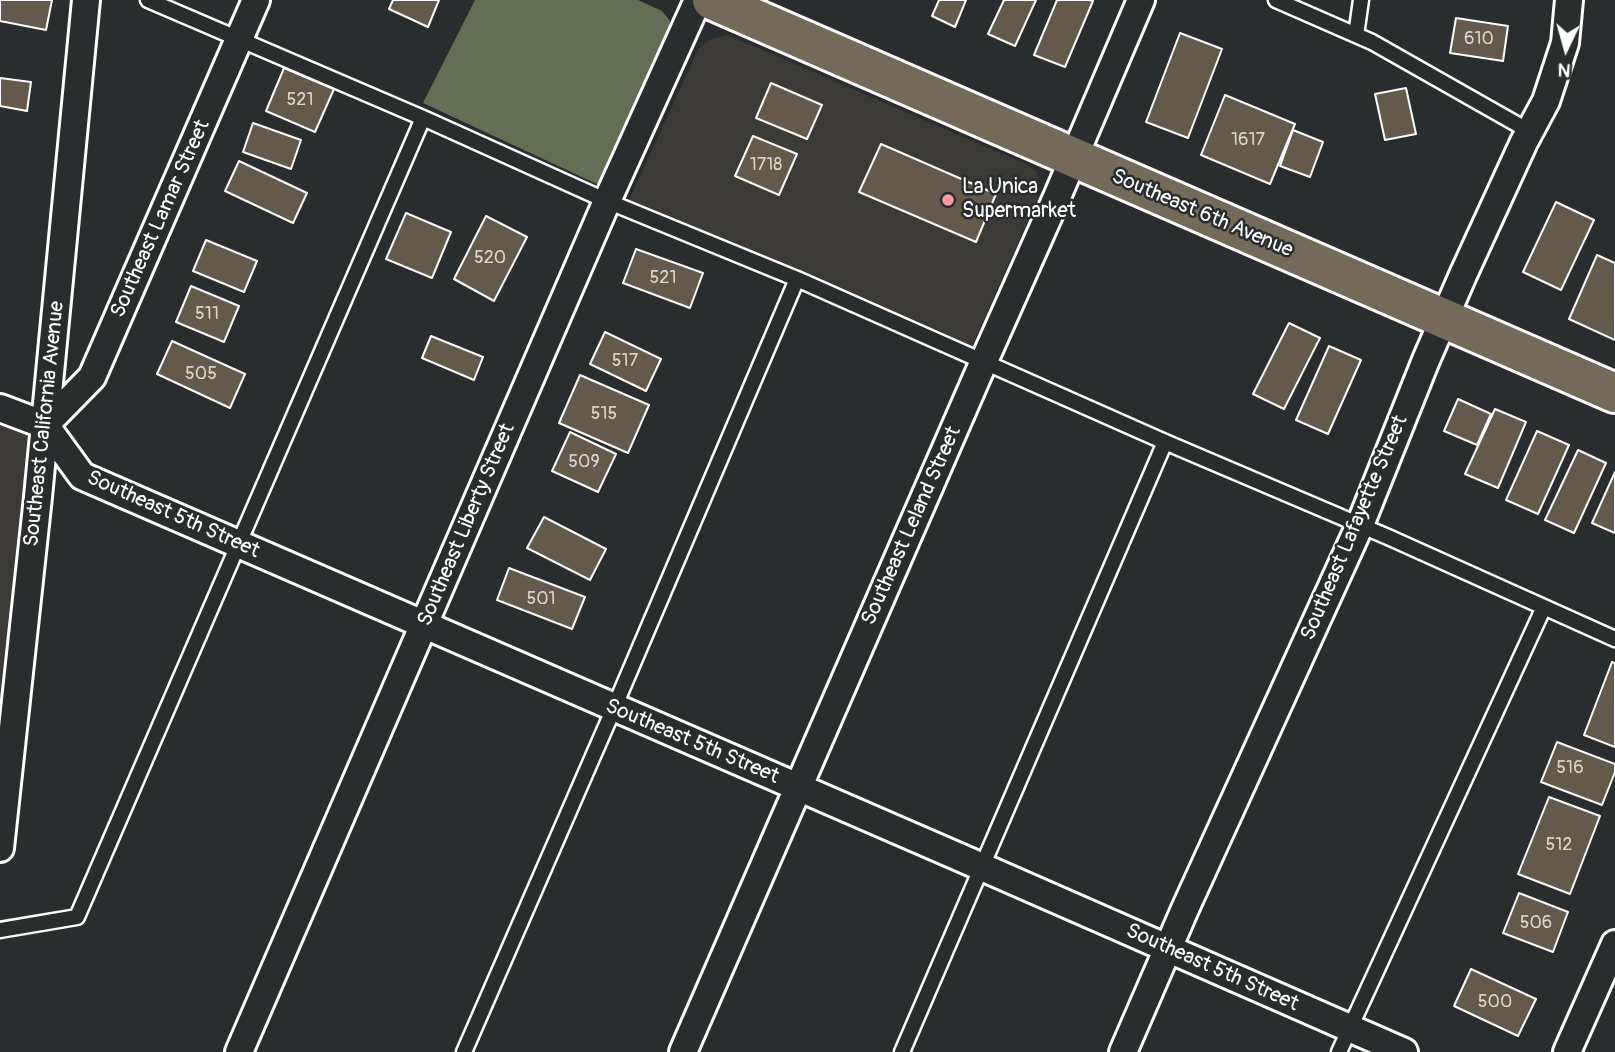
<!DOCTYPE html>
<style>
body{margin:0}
#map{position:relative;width:1615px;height:1052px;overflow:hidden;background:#2a2d2e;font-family:Pangolin,sans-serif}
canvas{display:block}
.north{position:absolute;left:1531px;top:14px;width:70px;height:70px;-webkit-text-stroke:5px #2a2d2e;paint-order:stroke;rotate:185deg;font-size:19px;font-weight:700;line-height:28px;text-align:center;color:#fff}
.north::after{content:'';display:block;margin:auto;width:24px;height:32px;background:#fff;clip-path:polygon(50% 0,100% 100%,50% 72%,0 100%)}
</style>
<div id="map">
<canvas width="1615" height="1052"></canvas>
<div class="north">N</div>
</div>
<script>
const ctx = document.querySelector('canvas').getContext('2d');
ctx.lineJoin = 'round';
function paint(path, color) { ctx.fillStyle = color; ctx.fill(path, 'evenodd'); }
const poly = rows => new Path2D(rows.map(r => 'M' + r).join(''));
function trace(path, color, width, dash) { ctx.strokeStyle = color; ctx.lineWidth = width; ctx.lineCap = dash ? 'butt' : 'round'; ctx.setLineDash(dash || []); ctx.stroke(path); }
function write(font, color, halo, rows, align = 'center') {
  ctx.font = font + ' Pangolin,sans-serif'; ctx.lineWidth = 5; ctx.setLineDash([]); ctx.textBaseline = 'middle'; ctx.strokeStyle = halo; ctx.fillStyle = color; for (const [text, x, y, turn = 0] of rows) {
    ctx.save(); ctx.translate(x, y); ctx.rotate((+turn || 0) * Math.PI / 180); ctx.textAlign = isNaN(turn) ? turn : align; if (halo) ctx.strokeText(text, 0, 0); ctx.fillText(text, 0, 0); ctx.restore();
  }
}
paint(poly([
 [728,35,1026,164,1036,171,1040,185,1038,197,966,360,624,211,699,48,711,39],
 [0,418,24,429,28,441,29,462,0,736]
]), '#3b3a37');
paint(poly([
 [475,0,638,0,662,11,670,21,667,37,599,185,423,103]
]), '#646e55');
const building = poly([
 [0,0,52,0,46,30,0,21,0,0],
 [393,0,439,0,428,27,389,9,393,0],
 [939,0,966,0,955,27,932,16,939,0],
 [1004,0,1036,0,1015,46,988,34,1004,0],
 [1057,0,1089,0,1093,1,1065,67,1034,55,1057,0],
 [1456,18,1508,26,1503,61,1450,53,1456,18],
 [1180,33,1222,49,1188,138,1146,122,1180,33],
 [284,68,334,89,315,132,266,111,284,68],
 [0,78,31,82,27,111,0,106,0,78],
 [771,83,822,105,807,139,756,118,771,83],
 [1406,88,1416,134,1385,140,1375,94,1406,88],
 [1225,95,1295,124,1270,184,1201,155,1225,95],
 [253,123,301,140,291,169,243,152,253,123],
 [1293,130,1323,142,1310,177,1280,166,1293,130],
 [753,136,797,154,779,195,735,176,753,136],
 [881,144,996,194,976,242,859,192,881,144],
 [239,161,307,193,293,223,225,191,239,161],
 [1556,202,1594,220,1561,290,1523,272,1556,202],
 [406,213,451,232,432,278,386,259,406,213],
 [486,216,527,237,494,301,454,279,486,216],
 [206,240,257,261,244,292,193,271,206,240],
 [636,249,703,273,690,308,623,283,636,249],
 [1597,255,1615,263,1615,340,1569,319,1597,255],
 [191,286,239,306,224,342,176,322,191,286],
 [1289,323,1320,338,1284,409,1253,394,1289,323],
 [605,332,661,359,646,391,590,364,605,332],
 [431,336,483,357,474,380,422,358,431,336],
 [172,341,245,374,230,408,157,374,172,341],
 [1329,346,1361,360,1328,434,1296,420,1329,346],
 [580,375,649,405,628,453,559,423,580,375],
 [1458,399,1491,414,1477,445,1444,431,1458,399],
 [1495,409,1526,422,1498,488,1465,474,1495,409],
 [1537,431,1569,445,1538,514,1506,500,1537,431],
 [570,432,616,454,598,492,552,471,570,432],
 [1578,450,1606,463,1574,533,1545,520,1578,450],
 [1615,472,1615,533,1592,523,1615,472],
 [544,517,606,549,590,580,527,548,544,517],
 [509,568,585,597,572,629,497,600,509,568],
 [1612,662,1615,663,1615,747,1584,735,1612,662],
 [1557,742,1615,764,1615,772,1602,805,1541,782,1557,742],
 [1549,797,1600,816,1570,894,1518,874,1549,797],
 [1519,893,1568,912,1553,952,1503,933,1519,893],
 [1471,969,1536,999,1518,1036,1454,1006,1471,969]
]);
paint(building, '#645a4c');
trace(building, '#fff', 2);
const service = poly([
 [148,0,423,118,607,201,797,279],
 [1276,0,1372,42,1529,131],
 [1356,35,1361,0],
 [0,930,77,917,423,118],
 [464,1052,614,708,797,279,1165,442,1388,537,1615,639],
 [902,1052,1165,442],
 [1339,1052,1544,607]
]);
const minor = poly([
 [0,408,45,425,82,476,982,867,1404,1052],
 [45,425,92,377,256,0],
 [0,848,38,497,86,0],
 [239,1052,607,201,698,0],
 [683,1052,984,361,1057,197,1141,0],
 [1123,1052,1185,909,1360,525,1426,360,1463,275,1524,142,1546,101,1565,43,1569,0],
 [1567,1052,1615,944]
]);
const primary = poly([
 [712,0,1615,393]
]);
trace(service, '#fff', 19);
trace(minor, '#fff', 32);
trace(primary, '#fff', 44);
trace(service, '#2a2d2e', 14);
trace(minor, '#2a2d2e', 26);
trace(primary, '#746a5a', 38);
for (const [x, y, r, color] of [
 [948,200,7,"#ff9aa2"]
]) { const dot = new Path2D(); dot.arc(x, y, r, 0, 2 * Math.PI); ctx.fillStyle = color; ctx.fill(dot); trace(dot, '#2a2d2e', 2.5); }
write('18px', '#d8d6d2', null, [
 ["610",1479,39],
 ["521",300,100],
 ["1617",1248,140],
 ["1718",766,165],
 ["520",490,258],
 ["521",663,278],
 ["511",207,314],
 ["517",625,361],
 ["505",201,374],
 ["515",604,414],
 ["509",584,462],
 ["501",541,599],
 ["516",1570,768],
 ["512",1559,845],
 ["506",1536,923],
 ["500",1495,1002]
]);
write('21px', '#fff', '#2a2d2e', [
 ["La Unica",962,188],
 ["Supermarket",962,212]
], 'left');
write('21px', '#fff', '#2a2d2e', [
 ["Southeast 6th Avenue",1202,214,23],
 ["Southeast Lamar Street",161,219,-66],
 ["Southeast California Avenue",45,424,-84],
 ["Southeast 5th Street",173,515,24],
 ["Southeast Liberty Street",467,525,-67],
 ["Southeast Leland Street",912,526,-66],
 ["Southeast Lafayette Street",1355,528,-67],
 ["Southeast 5th Street",692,742,23],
 ["Southeast 5th Street",1212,968,24]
]);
</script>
